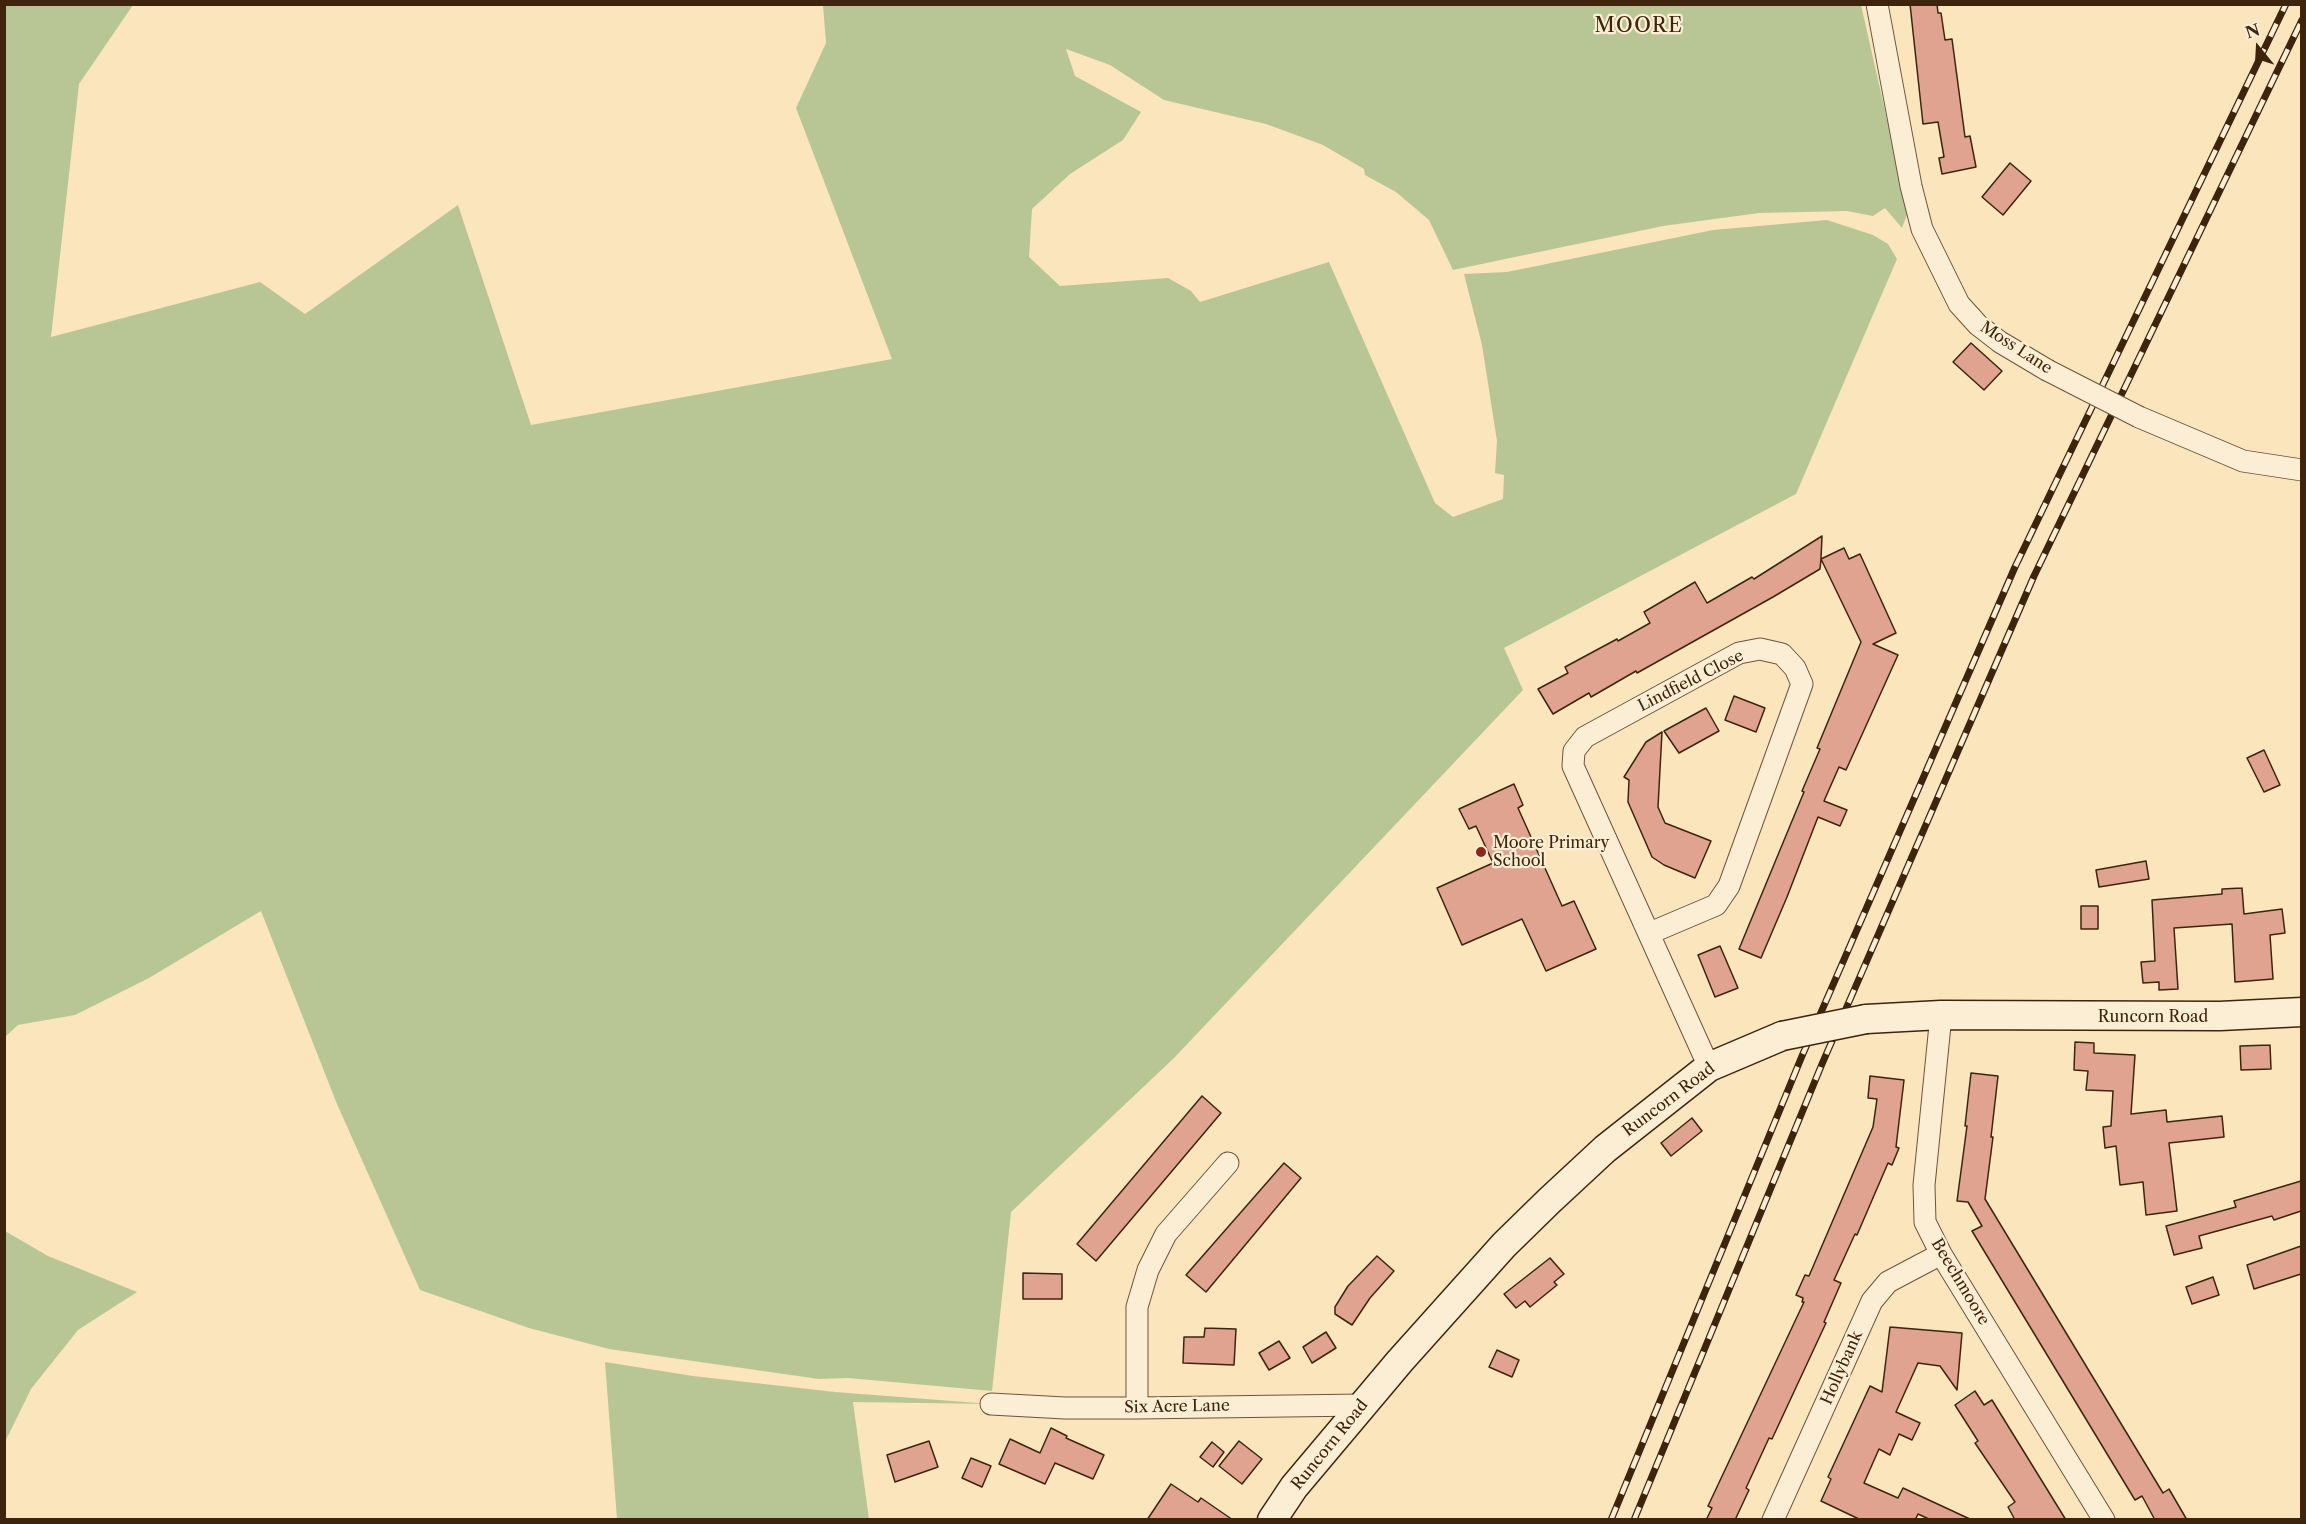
<!DOCTYPE html>
<style>
body{margin:0}
#map{position:relative;width:2306px;height:1524px;overflow:hidden;background:#fbe5bd;font-family:"Libre Caslon Text",serif}
canvas{display:block}
.frame{position:absolute;inset:0;border:6px solid #3e240d;pointer-events:none}
.north{position:absolute;left:2228px;top:18px;width:60px;height:60px;-webkit-text-stroke:4px #fceed4;paint-order:stroke;rotate:342deg;font-size:16px;font-weight:700;line-height:24px;text-align:center;color:#3e240d}
.north::after{content:'';display:block;margin:auto;width:21px;height:27px;background:#3e240d;clip-path:polygon(50% 0,100% 100%,50% 72%,0 100%)}
</style>
<div id="map">
<canvas width="2306" height="1524"></canvas>
<div class="frame"></div>
<div class="north">N</div>
</div>
<script>
const ctx = document.querySelector('canvas').getContext('2d');
ctx.lineJoin = 'round';
function paint(path, color) { ctx.fillStyle = color; ctx.fill(path, 'evenodd'); }
const poly = rows => new Path2D(rows.map(r => 'M' + r).join(''));
function trace(path, color, width, dash) { ctx.strokeStyle = color; ctx.lineWidth = width; ctx.lineCap = dash ? 'butt' : 'round'; ctx.setLineDash(dash || []); ctx.stroke(path); }
function write(font, color, halo, rows, align = 'center') {
  ctx.font = font + ' "Libre Caslon Text",serif'; ctx.lineWidth = 4.5; ctx.setLineDash([]); ctx.textBaseline = 'middle'; ctx.strokeStyle = halo; ctx.fillStyle = color; for (const [text, x, y, turn = 0] of rows) {
    ctx.save(); ctx.translate(x, y); ctx.rotate((+turn || 0) * Math.PI / 180); ctx.textAlign = isNaN(turn) ? turn : align; if (halo) ctx.strokeText(text, 0, 0); ctx.fillText(text, 0, 0); ctx.restore();
  }
}
paint(poly([
 [5,5,133,5,79,84,51,337,260,282,305,314,458,205,531,425,892,359,796,108,826,43,823,5,1861,5,1908,212,1902,228,1885,208,1873,216,1847,211,1759,213,1663,226,1453,270,1429,220,1396,192,1365,175,1364,169,1323,145,1266,124,1164,100,1110,65,1066,49,1075,76,1141,112,1123,140,1070,174,1032,209,1029,257,1060,286,1168,278,1191,291,1200,302,1329,262,1435,503,1453,517,1503,499,1504,475,1495,473,1497,441,1482,345,1464,274,1507,272,1713,230,1827,220,1873,235,1888,244,1897,259,1796,494,1504,648,1523,690,1174,1058,1011,1212,992,1391,848,1378,819,1379,609,1349,529,1328,420,1290,337,1104,261,911,149,978,75,1015,18,1025,5,1037],
 [5,1231,48,1256,137,1292,78,1330,31,1389,5,1442],
 [605,1362,693,1376,835,1392,991,1404,853,1402,869,1519,617,1519]
]), '#b8c696');
const building = poly([
 [1910,4,1937,4,1938,13,1941,13,1945,40,1952,39,1965,137,1970,136,1976,167,1942,174,1939,158,1944,157,1938,122,1923,124,1910,4],
 [2010,163,2031,181,2003,215,1982,197,2010,163],
 [1971,343,2002,371,1984,390,1953,362,1971,343],
 [1822,536,1821,559,1844,548,1849,559,1860,554,1896,633,1873,644,1898,655,1846,770,1839,767,1824,801,1847,810,1840,826,1818,817,1787,897,1761,958,1739,949,1804,792,1802,791,1820,749,1817,748,1861,642,1821,559,1820,569,1773,597,1637,673,1636,671,1591,697,1589,693,1553,714,1538,689,1568,673,1565,667,1617,639,1618,641,1650,623,1644,612,1695,582,1707,603,1752,577,1754,579,1822,536],
 [1734,696,1765,708,1756,732,1725,720,1734,696],
 [1706,708,1719,731,1679,753,1664,731,1706,708],
 [1662,732,1658,807,1665,823,1711,841,1695,878,1664,865,1652,857,1628,802,1629,780,1624,777,1646,742,1662,732],
 [2264,750,2280,785,2264,792,2247,758,2264,750],
 [1514,784,1523,805,1518,808,1562,906,1574,901,1596,949,1546,971,1522,919,1462,945,1437,888,1493,863,1476,826,1469,829,1459,809,1514,784],
 [2146,861,2149,879,2099,887,2096,870,2146,861],
 [2242,888,2244,914,2282,909,2285,933,2270,935,2273,979,2235,982,2232,924,2174,928,2178,989,2159,990,2159,982,2143,983,2141,962,2155,961,2152,900,2222,894,2222,889,2242,888],
 [2081,906,2098,906,2098,929,2081,929,2081,906],
 [1720,946,1738,988,1715,997,1698,955,1720,946],
 [2075,1042,2094,1043,2094,1053,2135,1055,2131,1114,2166,1110,2167,1122,2222,1116,2224,1137,2169,1143,2177,1211,2146,1215,2143,1182,2120,1185,2116,1146,2105,1148,2103,1127,2111,1126,2113,1091,2086,1090,2088,1071,2074,1070,2075,1042],
 [2270,1045,2271,1069,2241,1070,2240,1046,2270,1045],
 [1971,1073,1998,1076,1991,1137,1993,1137,1985,1199,2163,1493,2169,1489,2187,1520,2155,1520,2142,1496,2135,1500,1972,1231,1982,1226,1968,1202,1957,1201,1967,1126,1965,1126,1971,1073],
 [1870,1076,1904,1080,1896,1147,1899,1148,1892,1165,1888,1163,1857,1235,1855,1234,1834,1280,1841,1283,1824,1322,1826,1323,1772,1439,1769,1438,1746,1488,1749,1490,1735,1520,1706,1520,1712,1508,1708,1506,1804,1302,1802,1302,1803,1298,1796,1295,1805,1275,1809,1276,1873,1127,1877,1099,1868,1098,1870,1076],
 [1202,1096,1221,1113,1096,1261,1077,1244,1202,1096],
 [1692,1118,1702,1131,1671,1156,1661,1143,1692,1118],
 [1284,1163,1301,1178,1206,1292,1186,1275,1284,1163],
 [2301,1181,2301,1211,2274,1220,2272,1216,2199,1236,2202,1248,2174,1255,2166,1226,2236,1207,2234,1201,2301,1181],
 [2301,1246,2301,1274,2254,1289,2247,1265,2301,1246],
 [1377,1256,1394,1271,1370,1298,1352,1325,1335,1314,1335,1307,1348,1286,1377,1256],
 [1550,1258,1564,1274,1554,1282,1557,1285,1530,1307,1525,1301,1516,1308,1504,1294,1550,1258],
 [1023,1273,1062,1274,1062,1299,1023,1299,1023,1273],
 [2213,1277,2219,1295,2192,1304,2186,1287,2213,1277],
 [1890,1327,1962,1333,1957,1390,1940,1366,1918,1363,1896,1412,1920,1423,1912,1440,1899,1434,1890,1455,1879,1449,1864,1483,1898,1498,1903,1488,1972,1520,1931,1520,1918,1514,1915,1520,1861,1520,1821,1501,1831,1479,1828,1477,1870,1386,1882,1392,1890,1327],
 [1205,1328,1236,1329,1234,1365,1183,1363,1184,1337,1204,1337,1205,1328],
 [1326,1332,1336,1348,1312,1363,1303,1347,1326,1332],
 [1279,1341,1290,1358,1269,1370,1259,1353,1279,1341],
 [1497,1350,1519,1360,1512,1377,1489,1367,1497,1350],
 [1975,1391,1984,1405,1992,1400,2066,1520,2015,1520,2008,1507,2015,1502,1975,1443,1978,1441,1955,1405,1975,1391],
 [1051,1428,1067,1436,1066,1438,1104,1455,1093,1479,1055,1463,1045,1484,999,1464,1010,1439,1040,1453,1051,1428],
 [929,1441,938,1467,895,1482,887,1455,929,1441],
 [1239,1441,1262,1459,1242,1484,1219,1466,1239,1441],
 [1212,1442,1224,1452,1213,1467,1200,1457,1212,1442],
 [971,1458,991,1466,982,1487,962,1478,971,1458],
 [1171,1484,1198,1502,1201,1498,1233,1520,1147,1520,1171,1484]
]);
paint(building, '#dfa390');
trace(building, '#3e240d', 1.5);
const street = poly([
 [1877,4,1911,186,1922,229,1959,304,1978,325,2000,342,2047,370],
 [2139,417,2243,461,2302,470],
 [1650,933,1716,905,1729,886,1802,684,1795,668,1782,654,1760,649,1739,653,1585,737,1574,751,1573,766,1709,1067],
 [1941,1015,1924,1185,1925,1222,1941,1254,2104,1520],
 [991,1404,1065,1408,1137,1408,1363,1405],
 [1137,1408,1137,1307,1148,1270,1166,1234,1228,1163],
 [1773,1520,1872,1301,1888,1282,1941,1254]
]);
const secondary = poly([
 [1866,1019,1941,1015,2220,1016,2302,1012],
 [1272,1520,1294,1487,1400,1361,1504,1245,1549,1201,1605,1149,1709,1067,1782,1036]
]);
trace(street, '#6d5439', 23);
trace(secondary, '#3e240d', 31);
trace(street, '#fceed4', 21);
trace(secondary, '#fceed4', 28);
const rail = poly([
 [1611,1520,1802,1056,2015,567,2286,4],
 [1634,1520,1822,1064,2034,576,2302,20]
]);
trace(rail, '#3e240d', 7);
trace(rail, '#fceed4', 4.5, [14]);
const streetBridge = poly([
 [2047,370,2139,417]
]);
const secondaryBridge = poly([
 [1782,1036,1866,1019]
]);
trace(streetBridge, '#6d5439', 23, []);
trace(secondaryBridge, '#3e240d', 31, []);
trace(streetBridge, '#fceed4', 21);
trace(secondaryBridge, '#fceed4', 28);
for (const [x, y, r, color] of [
 [1481,852,6,"#8f2418"]
]) { const dot = new Path2D(); dot.arc(x, y, r, 0, 2 * Math.PI); ctx.fillStyle = color; ctx.fill(dot); trace(dot, '#fceed4', 2); }
write('16px', '#3e240d', '#fceed4', [
 ["Moss Lane",2016,348,33],
 ["Lindfield Close",1691,681,-27],
 ["Runcorn Road",2153,1017],
 ["Runcorn Road",1669,1100,-37],
 ["Beechmoore",1960,1282,59],
 ["Hollybank",1842,1368,-66],
 ["Six Acre Lane",1177,1407,-1],
 ["Runcorn Road",1330,1445,-51]
]);
write('16px', '#3e240d', '#fceed4', [
 ["Moore Primary",1493,843],
 ["School",1493,861]
], 'left');
ctx.letterSpacing = '1.5px';
write('20px', '#3e240d', '#fceed4', [
 ["MOORE",1639,26]
]);
ctx.letterSpacing = '0px';
</script>
